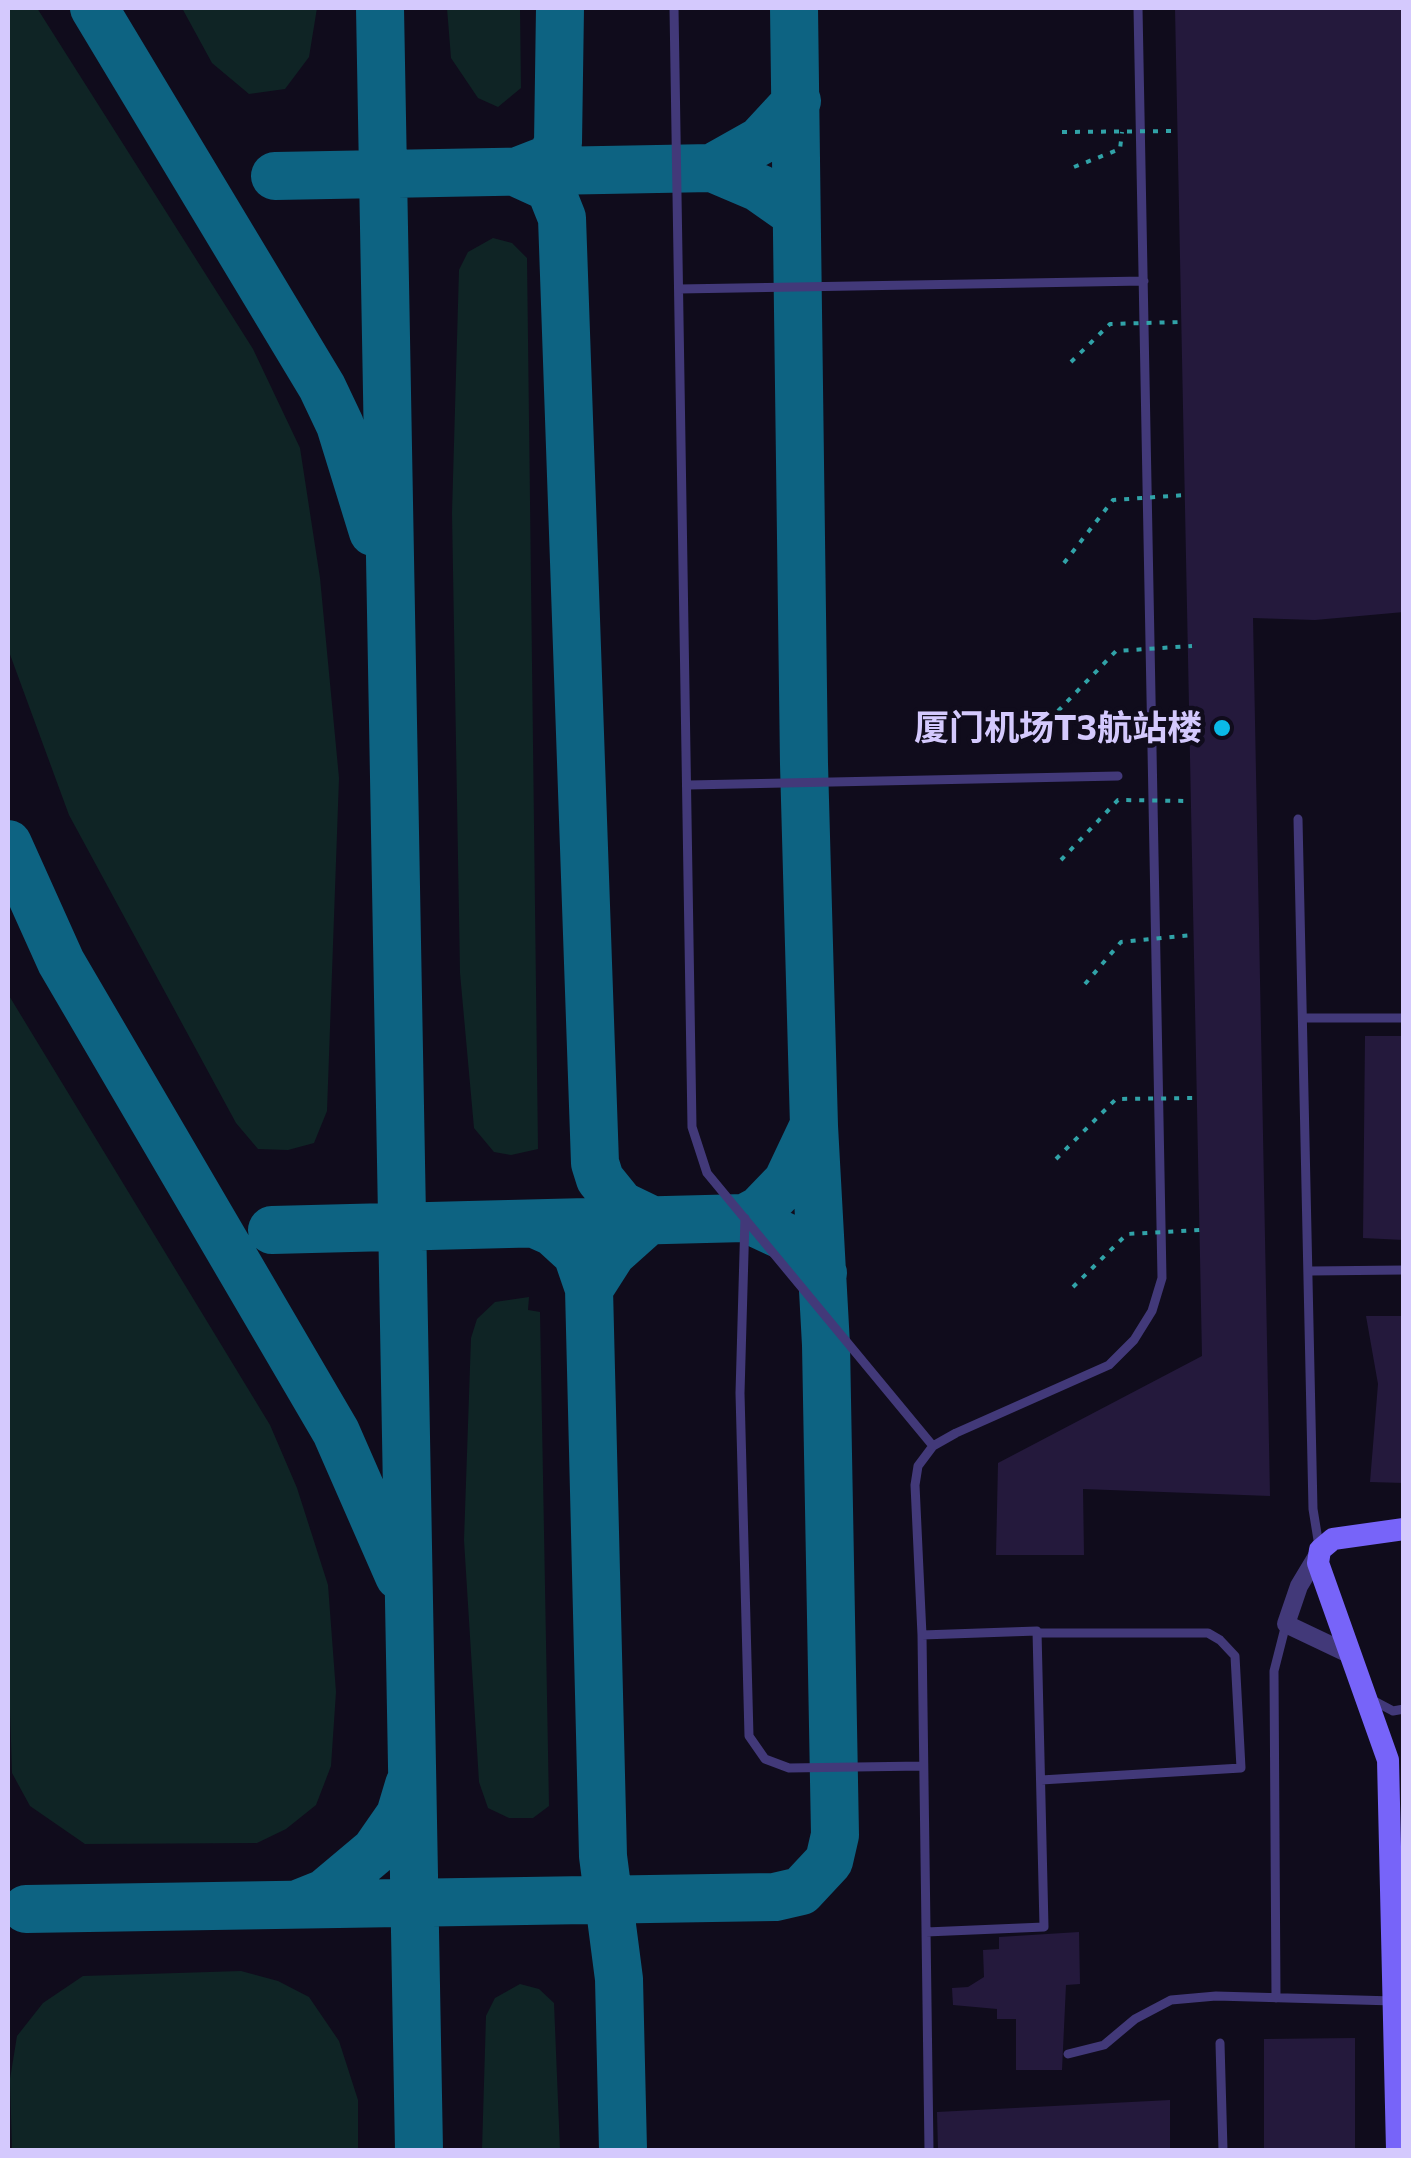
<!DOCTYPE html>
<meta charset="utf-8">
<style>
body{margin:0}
#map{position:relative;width:1411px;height:2158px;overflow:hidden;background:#100c1c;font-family:Commissioner,sans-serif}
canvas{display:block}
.frame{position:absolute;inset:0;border:10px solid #d4c9fd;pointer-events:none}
</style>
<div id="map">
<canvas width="1411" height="2158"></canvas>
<div class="frame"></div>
</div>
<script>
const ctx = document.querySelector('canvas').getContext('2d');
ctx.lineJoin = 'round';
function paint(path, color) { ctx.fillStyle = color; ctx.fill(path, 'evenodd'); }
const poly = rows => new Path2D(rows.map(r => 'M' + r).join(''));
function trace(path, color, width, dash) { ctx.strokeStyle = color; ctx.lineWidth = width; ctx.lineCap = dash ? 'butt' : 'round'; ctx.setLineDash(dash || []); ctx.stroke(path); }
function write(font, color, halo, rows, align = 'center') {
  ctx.font = font + ' Commissioner,"Noto Sans SC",sans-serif'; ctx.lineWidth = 9; ctx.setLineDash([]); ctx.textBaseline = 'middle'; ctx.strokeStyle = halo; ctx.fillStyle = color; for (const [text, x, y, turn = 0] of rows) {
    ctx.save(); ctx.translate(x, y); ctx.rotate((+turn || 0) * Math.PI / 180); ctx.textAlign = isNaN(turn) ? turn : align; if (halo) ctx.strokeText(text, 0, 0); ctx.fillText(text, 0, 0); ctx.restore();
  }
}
paint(poly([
 [8,8,37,8,253,349,300,448,320,578,339,778,327,1111,314,1143,288,1150,258,1149,236,1123,69,815,8,649],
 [182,8,317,8,309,57,285,89,249,94,212,63],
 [447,8,520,8,521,88,498,107,478,98,451,58],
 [493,238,512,243,527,258,538,1149,511,1155,494,1152,474,1128,460,973,452,513,459,270,468,252],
 [8,994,270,1425,297,1488,328,1585,336,1692,331,1766,316,1805,286,1829,257,1843,85,1844,30,1806,12,1773,8,1646],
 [529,1297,528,1310,540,1312,549,1806,533,1818,509,1818,488,1808,479,1782,464,1540,471,1338,477,1319,495,1302],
 [241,1971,278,1981,309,1997,339,2041,358,2100,358,2150,12,2150,10,2079,17,2036,43,2003,83,1976],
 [520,1984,539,1989,554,2003,560,2150,482,2150,486,2016,495,1998]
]), '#0f2425');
trace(poly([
 [94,8,322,387,340,425,373,532],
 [380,8,419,2150],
 [515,172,550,188,562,218,595,1163,600,1179,621,1205,650,1219,612,1253,589,1289],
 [515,172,551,158,558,143,560,8],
 [275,176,712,168],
 [796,214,759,188,712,168,760,141,797,101],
 [8,844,61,962,336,1432,399,1576],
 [813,1127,787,1182,760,1210,745,1218,790,1239,823,1273],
 [535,1224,553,1232,577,1254,589,1289,603,1856,619,1979,623,2150],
 [272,1230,745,1218],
 [300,1903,325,1893,375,1851,400,1815,409,1785],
 [26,1909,775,1897,801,1891,829,1861,835,1835,826,1345,814,1126,804,764,794,8]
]), '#0d6382', 48);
paint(poly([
 [1175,8,1404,8,1404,612,1315,620,1253,618,1270,1496,1083,1489,1084,1555,996,1555,998,1463,1202,1356],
 [1365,1036,1404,1036,1404,1240,1363,1238],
 [1366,1316,1404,1316,1404,1483,1370,1482,1378,1384],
 [1079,1932,1080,1984,1066,1985,1062,2070,1016,2070,1016,2019,997,2019,997,2009,953,2005,952,1988,968,1987,984,1977,983,1950,999,1949,999,1937],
 [1355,2038,1355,2150,1264,2150,1264,2039],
 [1170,2100,1170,2150,938,2150,937,2112]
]), '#24193c');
trace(poly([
 [1074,167,1120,149,1122,132]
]), '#31a3a8', 4, [5, 8]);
trace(poly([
 [674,8,692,1127,707,1173,933,1446],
 [679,289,1144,281],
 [689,785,1118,776],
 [1298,819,1313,1509,1319,1546],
 [1304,1018,1404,1018],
 [745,1218,740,1393,749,1736,765,1759,789,1768,923,1766],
 [1311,1271,1404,1270],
 [1037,1633,1208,1633,1220,1640,1235,1656,1241,1768,1041,1780],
 [922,1635,1037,1631,1044,1927,926,1932],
 [1376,1702,1393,1711,1404,1709],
 [1276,1998,1274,1671,1286,1624],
 [1220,2043,1223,2150],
 [1068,2054,1104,2045,1135,2019,1171,2000,1216,1996,1394,2001],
 [929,2150,922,1635,915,1485,918,1466,933,1446,956,1433,1109,1365,1134,1340,1152,1311,1162,1278,1138,8]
]), '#423979', 9);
trace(poly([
 [1320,1551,1299,1586,1286,1624,1347,1653]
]), '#423979', 18);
trace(poly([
 [1397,2150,1388,1760,1318,1563,1320,1550,1333,1539,1404,1529]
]), '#7764f9', 22);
trace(poly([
 [1062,132,1179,131],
 [1071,362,1110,324,1182,322],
 [1064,563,1113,500,1186,495],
 [1058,711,1116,651,1192,646],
 [1061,860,1118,800,1191,801],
 [1085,984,1121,942,1193,935],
 [1056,1159,1116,1099,1197,1098],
 [1073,1287,1127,1234,1200,1230]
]), '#31a3a8', 4, [5, 8]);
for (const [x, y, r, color] of [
 [1222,728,10,"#0abae8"]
]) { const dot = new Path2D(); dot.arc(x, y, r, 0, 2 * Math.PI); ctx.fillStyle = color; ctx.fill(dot); trace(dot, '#100c1c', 4); }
write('bold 35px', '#d4c9fd', '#100c1c', [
 ["厦门机场T3航站楼",1202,728]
], 'right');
</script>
